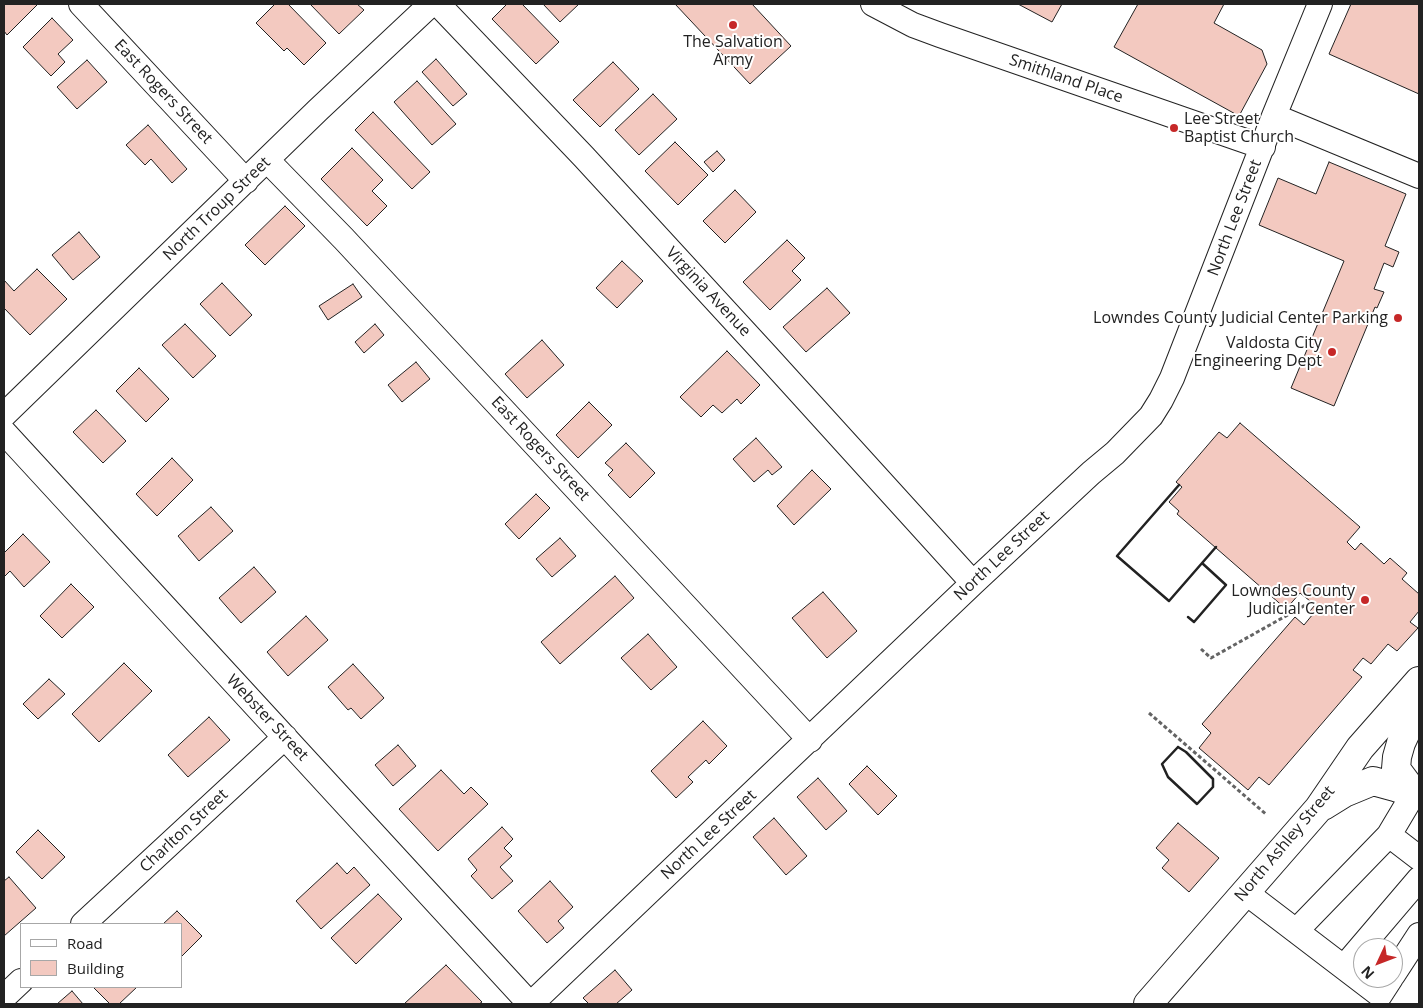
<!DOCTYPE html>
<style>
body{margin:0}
#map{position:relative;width:1423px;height:1008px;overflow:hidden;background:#fff;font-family:"Open Sans",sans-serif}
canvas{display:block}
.frame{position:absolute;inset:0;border:5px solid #222;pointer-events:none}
.legend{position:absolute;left:20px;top:923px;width:162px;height:65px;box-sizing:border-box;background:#fff;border:1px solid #a7a7a7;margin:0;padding:6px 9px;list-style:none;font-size:15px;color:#222}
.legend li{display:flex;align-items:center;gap:10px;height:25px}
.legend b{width:25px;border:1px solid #a7a7a7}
.north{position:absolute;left:1353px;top:938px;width:50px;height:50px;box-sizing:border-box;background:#fff;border:1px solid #a7a7a7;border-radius:50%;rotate:227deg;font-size:14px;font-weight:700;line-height:20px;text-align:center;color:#222}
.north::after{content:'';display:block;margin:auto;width:18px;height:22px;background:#c62828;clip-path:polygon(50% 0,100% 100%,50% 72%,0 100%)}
</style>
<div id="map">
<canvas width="1423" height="1008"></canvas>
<div class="frame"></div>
<ul class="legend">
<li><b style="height:6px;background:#fff"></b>Road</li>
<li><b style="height:14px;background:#f3c9c0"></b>Building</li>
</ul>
<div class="north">N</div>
</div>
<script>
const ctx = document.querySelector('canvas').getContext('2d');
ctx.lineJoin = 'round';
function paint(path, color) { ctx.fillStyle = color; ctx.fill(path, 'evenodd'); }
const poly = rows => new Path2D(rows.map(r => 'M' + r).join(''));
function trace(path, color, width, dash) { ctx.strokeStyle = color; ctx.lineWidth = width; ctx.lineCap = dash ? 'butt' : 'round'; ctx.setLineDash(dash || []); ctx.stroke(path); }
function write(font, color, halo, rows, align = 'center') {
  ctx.font = font + ' "Open Sans",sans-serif'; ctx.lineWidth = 4; ctx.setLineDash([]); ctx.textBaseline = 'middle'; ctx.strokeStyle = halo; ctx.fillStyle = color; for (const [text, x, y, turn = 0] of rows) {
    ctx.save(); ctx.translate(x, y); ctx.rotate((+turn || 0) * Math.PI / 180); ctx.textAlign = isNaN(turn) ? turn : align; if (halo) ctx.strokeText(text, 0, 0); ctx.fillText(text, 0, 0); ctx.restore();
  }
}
const building = poly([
 [5,4,38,4,7,35,4,31,4,5,5,4],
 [275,4,288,4,326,43,304,65,287,48,284,51,256,23,275,4],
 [310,4,357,4,364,10,339,34,310,4],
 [507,4,522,4,559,42,536,64,492,19,507,4],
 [543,4,579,4,560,22,543,4],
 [675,4,752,4,791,46,750,84,675,4],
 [1018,4,1062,4,1052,22,1018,4],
 [1138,4,1224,4,1214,23,1262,50,1267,64,1239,116,1114,47,1138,4],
 [1351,4,1419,4,1419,94,1329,54,1351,4],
 [52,18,73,40,58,54,65,62,51,76,23,47,52,18],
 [436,59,467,94,453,106,422,72,436,59],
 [87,60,107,82,77,109,57,87,87,60],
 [613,62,639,89,600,127,573,100,613,62],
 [417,81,456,124,432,145,394,102,417,81],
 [653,94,677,119,639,155,615,130,653,94],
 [373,112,430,172,412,189,355,130,373,112],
 [148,125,187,169,172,183,151,159,145,165,126,145,148,125],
 [675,142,708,175,678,205,645,171,675,142],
 [352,148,383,180,372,191,387,206,367,226,321,179,352,148],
 [717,151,725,160,713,172,704,162,717,151],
 [1329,162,1406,194,1385,246,1399,252,1393,267,1384,263,1374,289,1384,292,1377,308,1375,307,1334,406,1291,388,1344,261,1259,225,1278,178,1316,194,1329,162],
 [735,190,756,212,725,243,703,221,735,190],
 [285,206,305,226,265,265,245,245,285,206],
 [79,232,100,257,73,280,52,255,79,232],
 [787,240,805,258,792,271,801,280,770,310,743,282,787,240],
 [622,261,643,281,617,308,596,288,622,261],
 [37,269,67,299,30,335,4,308,4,280,14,291,37,269],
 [222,283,252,315,230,336,200,304,222,283],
 [353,284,362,297,328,320,319,306,353,284],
 [827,288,850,313,806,352,783,327,827,288],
 [185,324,216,356,193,378,162,345,185,324],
 [375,324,384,335,364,353,355,342,375,324],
 [542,340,564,365,527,398,505,374,542,340],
 [727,351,760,385,741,404,737,399,722,413,713,405,701,417,680,397,727,351],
 [416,362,430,379,402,402,388,385,416,362],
 [139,368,169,399,146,422,116,391,139,368],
 [589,402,612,425,578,458,556,435,589,402],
 [96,410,126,441,103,463,73,432,96,410],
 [1240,423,1360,527,1347,542,1355,550,1361,543,1384,564,1390,558,1407,573,1402,579,1419,594,1419,611,1410,622,1418,628,1397,651,1388,644,1371,664,1363,658,1353,670,1362,677,1269,785,1259,777,1248,790,1199,748,1211,733,1202,724,1295,617,1304,625,1313,614,1310,611,1315,605,1300,593,1286,609,1177,514,1179,511,1169,502,1182,487,1176,482,1219,432,1227,438,1240,423],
 [756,438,782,467,772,475,768,470,754,482,733,459,756,438],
 [626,443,655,473,630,498,608,475,613,470,605,463,626,443],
 [172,458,193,480,157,516,136,494,172,458],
 [812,470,831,489,794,525,777,506,812,470],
 [536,494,550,508,519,539,505,524,536,494],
 [211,507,233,531,199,561,178,536,211,507],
 [23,534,50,562,24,587,10,571,4,577,4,553,23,534],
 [560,538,576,556,552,577,536,559,560,538],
 [254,567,276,592,241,623,219,598,254,567],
 [615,576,634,598,560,664,541,642,615,576],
 [71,584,94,607,62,638,40,616,71,584],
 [823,592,857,631,827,658,792,618,823,592],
 [306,616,328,640,288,676,267,652,306,616],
 [648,634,677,667,651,690,621,658,648,634],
 [124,663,152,691,99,742,72,714,124,663],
 [353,664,384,698,361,719,351,708,348,710,328,687,353,664],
 [49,679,65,694,38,719,23,704,49,679],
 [209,717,230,740,188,777,168,755,209,717],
 [703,721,727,746,709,764,706,760,688,777,693,782,676,798,651,771,703,721],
 [398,745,416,766,393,786,375,765,398,745],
 [867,766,897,796,878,815,849,784,867,766],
 [441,770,464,794,471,787,488,804,438,851,399,809,441,770],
 [818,778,847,811,826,830,797,797,818,778],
 [774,818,807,856,786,875,753,837,774,818],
 [1178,823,1219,858,1189,892,1162,868,1169,860,1156,848,1178,823],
 [502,827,513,839,504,848,512,856,500,867,513,881,492,899,471,876,477,870,468,859,502,827],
 [38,830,65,857,42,879,16,852,38,830],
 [337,863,347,874,354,867,370,885,321,929,296,901,337,863],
 [9,877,36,908,4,936,4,881,9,877],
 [550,881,573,907,558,921,564,928,547,943,518,911,550,881],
 [378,894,402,919,356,964,331,938,378,894],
 [177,911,202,936,181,957,181,924,163,924,177,911],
 [446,965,482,1002,479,1004,404,1004,446,965],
 [615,970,632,990,616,1004,589,1004,583,998,615,970],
 [93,987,137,987,119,1004,110,1004,93,987],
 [72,991,83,1004,57,1004,72,991]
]);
paint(building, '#f3c9c0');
trace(building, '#222', 1);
const minor = poly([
 [81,4,246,181],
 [438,4,584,157,766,355,973,583],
 [873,4,913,25,940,35,1263,147],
 [1274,116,1419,176],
 [267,160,344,239,810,740],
 [4,415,318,110,431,4],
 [4,432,530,1004],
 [1389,835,1414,793],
 [1245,892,1380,995,1391,978],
 [83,924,285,737],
 [1296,931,1389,835,1419,858],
 [1344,967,1419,879],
 [1393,975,1419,935],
 [4,997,21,981],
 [531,1004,973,583,1091,473,1115,453,1151,416,1161,400,1172,378,1274,116,1320,4]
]);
const major = poly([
 [1414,793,1396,769,1397,757,1401,743,1413,717,1419,698],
 [1323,806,1344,793,1373,781,1395,787,1419,795],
 [1148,1004,1319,808,1360,748,1419,681]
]);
trace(minor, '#222', 26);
trace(major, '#222', 30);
trace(poly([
 [1201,649,1211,658,1309,603],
 [1149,713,1267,815]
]), '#646464', 3, [4, 2.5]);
trace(minor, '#fff', 24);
trace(major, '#fff', 28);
trace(poly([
 [1179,485,1117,556,1169,601,1216,547],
 [1188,617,1194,622,1226,585,1202,563],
 [1178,747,1186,752,1213,779,1213,787,1197,804,1168,777,1162,764,1178,747]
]), '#222', 2.5);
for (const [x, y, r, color] of [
 [733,25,5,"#c62828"],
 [1174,128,5,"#c62828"],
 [1398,318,5,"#c62828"],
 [1332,352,5,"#c62828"],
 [1365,600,5,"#c62828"]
]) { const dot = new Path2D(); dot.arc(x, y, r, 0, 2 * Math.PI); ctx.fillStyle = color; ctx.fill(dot); trace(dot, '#fff', 2); }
write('16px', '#222', '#fff', [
 ["The Salvation",733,42,"center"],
 ["Army",733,60,"center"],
 ["Lee Street",1184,119,"left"],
 ["Baptist Church",1184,137,"left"],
 ["Lowndes County Judicial Center Parking",1388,318],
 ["Valdosta City",1322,343],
 ["Engineering Dept",1322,361],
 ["Lowndes County",1355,591],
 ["Judicial Center",1355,609]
], 'right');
write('16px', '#222', '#fff', [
 ["Smithland Place",1066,79,19],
 ["East Rogers Street",163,92,47],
 ["North Troup Street",217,209,-44],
 ["North Lee Street",1235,218,-69],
 ["Virginia Avenue",708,292,47],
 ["East Rogers Street",540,449,47],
 ["North Lee Street",1002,556,-43],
 ["Webster Street",267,718,47],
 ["Charlton Street",184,831,-43],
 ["North Lee Street",709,835,-43],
 ["North Ashley Street",1285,844,-50]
]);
</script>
